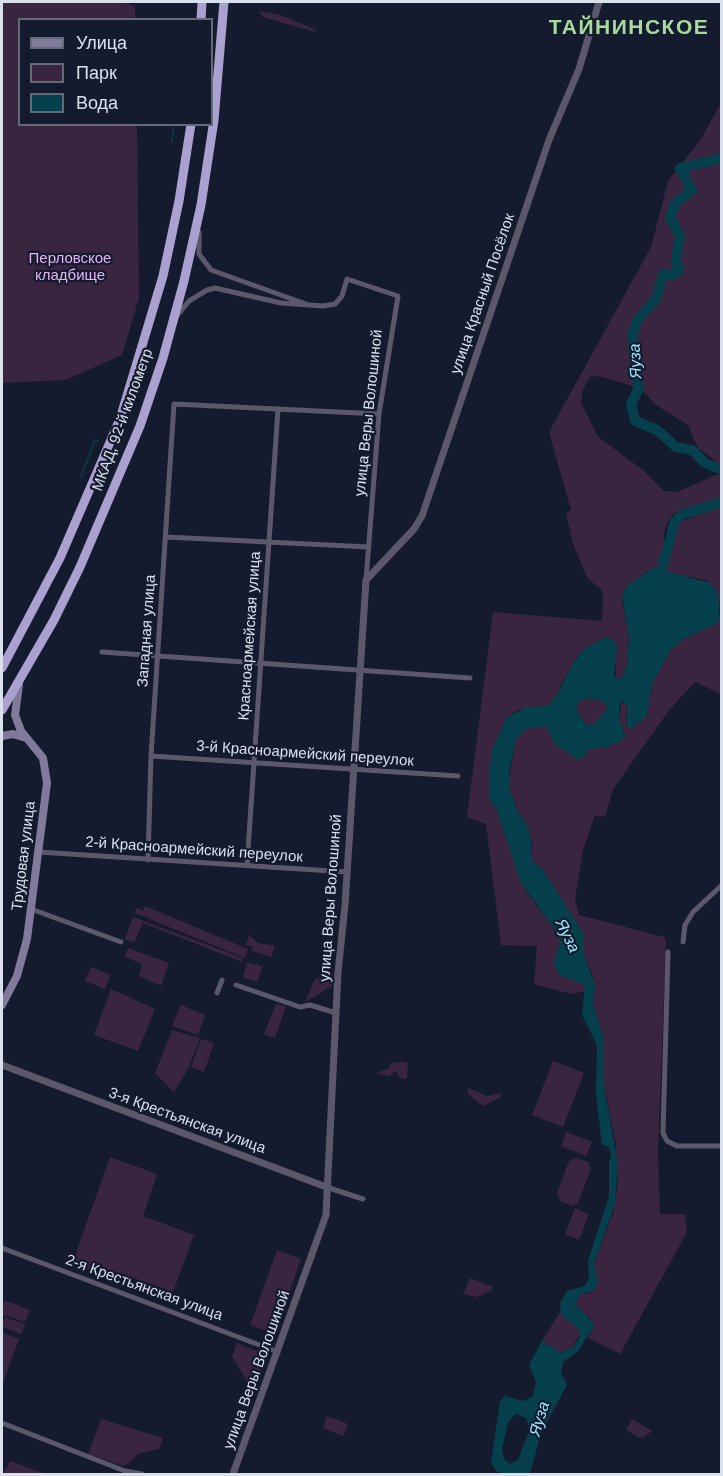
<!DOCTYPE html>
<meta charset="utf-8">
<style>
body{margin:0}
#map{position:relative;width:723px;height:1476px;overflow:hidden;background:#141b2e;font-family:Helvetica,sans-serif}
canvas{display:block}
.frame{position:absolute;inset:0;border:3px solid #dae0ed;pointer-events:none}
.legend{position:absolute;left:18px;top:18px;width:195px;height:108px;box-sizing:border-box;background:#141b2e;border:2px solid #636a7a;margin:0;padding:8px 10px;list-style:none;font-size:18px;color:#dae0ed}
.legend li{display:flex;align-items:center;gap:12px;height:30px}
.legend b{width:30px;border:2px solid #636a7a}
</style>
<div id="map">
<canvas width="723" height="1476"></canvas>
<div class="frame"></div>
<ul class="legend">
<li><b style="height:8px;background:#807a9b"></b>Улица</li>
<li><b style="height:16px;background:#3a2541"></b>Парк</li>
<li><b style="height:16px;background:#05404c"></b>Вода</li>
</ul>
</div>
<script>
const ctx = document.querySelector('canvas').getContext('2d');
ctx.lineJoin = 'round';
function paint(path, color) { ctx.fillStyle = color; ctx.fill(path, 'evenodd'); }
const poly = rows => new Path2D(rows.map(r => 'M' + r).join(''));
function trace(path, color, width, dash) { ctx.strokeStyle = color; ctx.lineWidth = width; ctx.lineCap = dash ? 'butt' : 'round'; ctx.setLineDash(dash || []); ctx.stroke(path); }
function write(font, color, halo, rows, align = 'center') {
  ctx.font = font + ' Helvetica,sans-serif'; ctx.lineWidth = 4.5; ctx.setLineDash([]); ctx.textBaseline = 'middle'; ctx.strokeStyle = halo; ctx.fillStyle = color; for (const [text, x, y, turn = 0] of rows) {
    ctx.save(); ctx.translate(x, y); ctx.rotate((+turn || 0) * Math.PI / 180); ctx.textAlign = isNaN(turn) ? turn : align; if (halo) ctx.strokeText(text, 0, 0); ctx.fillText(text, 0, 0); ctx.restore();
  }
}
paint(poly([
 [2,2,122,2,135,6,135,19,20,20,20,124,137,125,139,298,122,355,65,380,2,383],
 [259,11,281,15,316,30,315,32,263,17],
 [721,103,721,465,698,448,688,425,656,405,641,389,603,377,591,376,583,389,581,403,598,437,643,470,664,491,677,492,718,474,721,476,721,498,709,503,684,508,672,515,665,528,663,549,657,568,647,571,624,590,622,600,629,638,627,666,623,677,616,679,615,658,598,641,585,648,572,664,553,702,548,706,518,710,507,717,495,743,489,799,497,810,524,888,561,938,556,956,558,974,585,985,586,991,571,994,534,984,537,946,501,945,486,824,467,817,493,612,602,621,603,596,601,589,588,579,573,544,566,513,571,510,549,432,651,247,668,181,701,139],
 [721,505,721,611,715,588,705,580,666,572,678,523],
 [721,615,721,694,695,682,670,709,613,789,605,817,595,815,583,850,575,899,579,915,664,937,666,941,658,1151,660,1214,685,1214,687,1232,620,1354,588,1338,595,1324,575,1304,580,1294,590,1293,596,1288,594,1264,613,1213,618,1182,616,1144,604,1086,604,1039,593,1004,595,991,593,976,584,956,584,934,542,869,531,860,532,844,527,824,518,813,508,782,516,739,525,729,545,726,583,757,589,749,606,747,625,733,619,717,622,702,627,705,626,723,631,728,647,716,652,684,671,649,685,638,708,628],
 [588,698,606,702,607,709,594,725,585,724,576,709,580,700],
 [145,906,248,949,245,958,135,913,136,908,143,911],
 [133,917,243,958,242,962,143,923,134,943,125,939],
 [249,935,258,943,275,946,271,957,252,951,253,947,246,945],
 [128,948,169,963,161,986,139,976,142,964,125,957],
 [247,963,263,966,257,982,243,977],
 [91,967,111,975,105,989,85,981],
 [333,973,332,986,305,1002,315,979],
 [111,989,155,1009,138,1051,94,1035],
 [276,1004,286,1006,275,1038,264,1034],
 [181,1005,205,1015,198,1035,172,1026],
 [172,1030,200,1038,188,1069,174,1092,155,1073],
 [201,1039,214,1043,204,1072,191,1067],
 [401,1061,408,1063,407,1079,400,1078,396,1071,389,1076,376,1073,390,1068,391,1062,400,1063],
 [553,1061,584,1073,563,1127,532,1115],
 [469,1088,487,1096,502,1093,499,1098,483,1106,471,1097,467,1092],
 [566,1132,592,1142,586,1156,561,1146],
 [110,1157,157,1174,143,1216,194,1235,173,1292,120,1273,117,1281,72,1264],
 [576,1158,588,1162,591,1169,578,1203,573,1206,560,1201,557,1193,569,1161],
 [575,1208,589,1214,579,1240,565,1234],
 [277,1250,301,1259,275,1334,250,1325],
 [470,1278,493,1287,491,1291,477,1297,463,1294],
 [4,1300,30,1310,25,1322,2,1314],
 [560,1312,579,1329,580,1334,571,1349,560,1353,542,1341],
 [5,1317,25,1324,21,1334,2,1327],
 [2,1332,19,1339,2,1386],
 [237,1343,267,1355,253,1392,232,1356],
 [327,1416,348,1424,343,1436,323,1428],
 [101,1419,163,1438,159,1449,140,1453,124,1466,88,1454],
 [632,1419,652,1431,644,1437,638,1437,626,1430],
 [10,1461,43,1473,3,1474]
]), '#3a2541');
paint(poly([
 [653,568,711,583,718,594,720,619,716,624,685,638,671,649,652,684,647,716,631,728,627,727,627,705,623,701,620,703,619,717,625,736,620,742,606,747,589,749,581,759,577,759,554,743,546,726,526,729,516,739,509,772,510,790,518,813,527,824,531,840,531,860,542,869,584,934,584,956,595,984,593,1004,604,1039,604,1087,618,1163,615,1204,594,1264,598,1285,593,1291,580,1294,575,1304,595,1325,577,1352,563,1362,561,1372,567,1385,541,1433,530,1474,505,1474,496,1471,491,1463,500,1401,505,1396,523,1401,533,1396,536,1382,529,1365,542,1341,562,1353,573,1347,580,1337,579,1329,561,1315,560,1303,567,1291,585,1286,589,1278,588,1261,609,1196,609,1161,611,1154,609,1147,602,1145,596,1095,597,1045,582,1015,585,985,558,974,554,962,561,938,520,881,497,810,489,799,490,766,492,750,507,717,528,707,548,706,560,690,572,664,585,648,607,637,615,641,617,648,614,674,617,679,623,677,627,666,629,638,622,595,627,586],
 [588,698,606,702,607,709,594,725,585,724,576,709,580,700],
 [516,1414,526,1418,530,1429,518,1460,510,1464,504,1459,502,1449,508,1422]
]), '#05404c');
trace(poly([
 [172,142,174,124],
 [81,477,95,440,98,441]
]), '#05404c', 1.5);
trace(poly([
 [722,158,680,168,692,190,675,204,670,217,680,236,676,260,679,270,673,274,663,274,656,299,638,319,633,333,633,350,637,360,638,390,631,404,635,421,657,430,676,447,692,450,705,463,722,470],
 [658,582,675,521,683,514,722,502]
]), '#05404c', 10);
trace(poly([
 [199,232,199,254,211,270,306,304],
 [176,317,189,301,207,290,215,288,281,303,323,306,335,304,342,296,347,279,398,296,379,414,366,580],
 [166,537,369,547],
 [102,652,470,678],
 [151,756,458,776],
 [39,852,347,872],
 [148,860,151,756,174,404,379,414],
 [247,865,278,409],
 [31,909,121,942],
 [683,942,685,925,693,912,722,885],
 [668,952,663,1133,667,1141,677,1146,722,1146],
 [236,985,300,1007,310,1005,336,1013],
 [217,993,222,980],
 [329,1188,363,1199],
 [2,1248,278,1352],
 [2,1423,125,1471,142,1474]
]), '#5c586c', 5);
trace(poly([
 [2,1065,329,1188],
 [233,1474,326,1215,338,972,345,905,366,580,414,529,422,516,549,140,579,69,599,2]
]), '#5c586c', 7);
trace(poly([
 [2,736,13,734,26,738],
 [2,1005,17,976,27,939,47,783,43,758,21,731,15,715,19,685]
]), '#807a9b', 8);
trace(poly([
 [201,20,202,2],
 [2,668,60,558,120,419,163,276,179,201,191,124],
 [2,710,54,620,80,567,140,426,163,358,184,281,201,205,214,120,224,2]
]), '#aaa1d0', 9);
write('15px', '#e6b4f5', '#141b2e', [
 ["Перловское",70,259],
 ["кладбище",70,276]
]);
write('15px', '#dae0ed', '#141b2e', [
 ["улица Красный Посёлок",483,294,-71],
 ["улица Веры Волошиной",369,413,-84],
 ["МКАД, 92-й километр",123,420,-70],
 ["Западная улица",147,631,-86],
 ["Красноармейская улица",250,636,-86],
 ["3-й Красноармейский переулок",305,754,4],
 ["2-й Красноармейский переулок",194,850,4],
 ["Трудовая улица",24,856,-83],
 ["улица Веры Волошиной",331,898,-86],
 ["3-я Крестьянская улица",187,1121,20],
 ["2-я Крестьянская улица",144,1288,20],
 ["улица Веры Волошиной",257,1370,-70]
]);
write('italic 16px', '#99e8fd', '#141b2e', [
 ["Яуза",636,361,-93],
 ["Яуза",567,936,64],
 ["Яуза",540,1419,-73]
]);
ctx.letterSpacing = '1.5px';
write('bold 21px', '#a7da9c', '#141b2e', [
 ["ТАЙНИНСКОЕ",629,28]
]);
ctx.letterSpacing = '0px';
</script>
